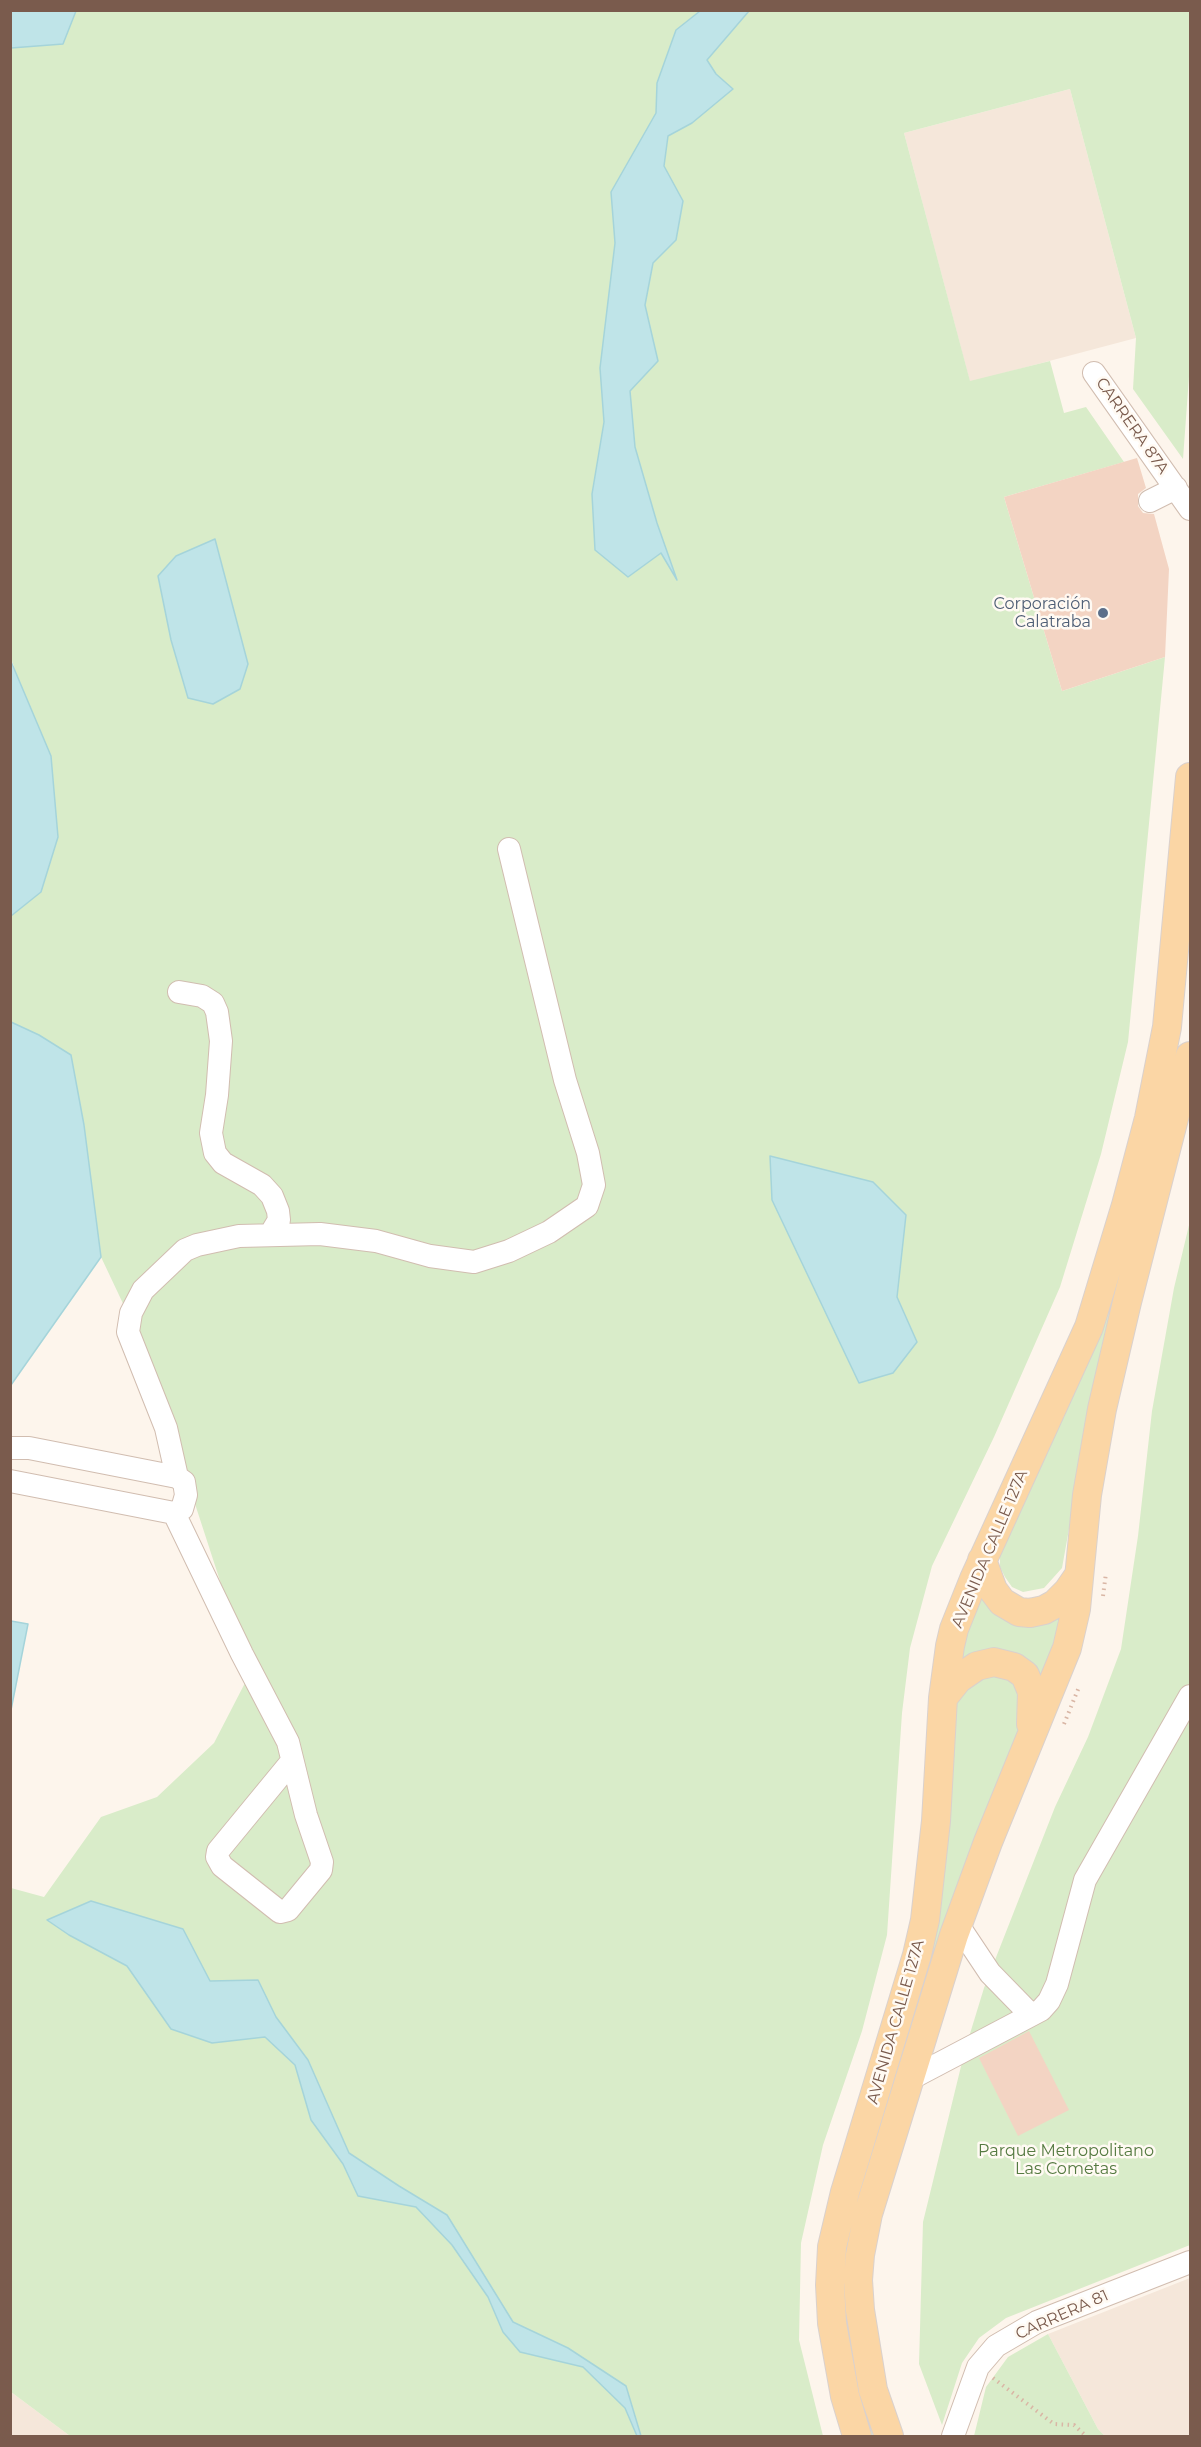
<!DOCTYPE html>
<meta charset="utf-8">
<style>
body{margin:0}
#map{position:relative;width:1201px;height:2447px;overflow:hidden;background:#fdf5ec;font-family:Montserrat,sans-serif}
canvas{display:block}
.frame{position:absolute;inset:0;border:12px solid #7a5b4d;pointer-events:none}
</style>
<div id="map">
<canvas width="1201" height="2447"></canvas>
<div class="frame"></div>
</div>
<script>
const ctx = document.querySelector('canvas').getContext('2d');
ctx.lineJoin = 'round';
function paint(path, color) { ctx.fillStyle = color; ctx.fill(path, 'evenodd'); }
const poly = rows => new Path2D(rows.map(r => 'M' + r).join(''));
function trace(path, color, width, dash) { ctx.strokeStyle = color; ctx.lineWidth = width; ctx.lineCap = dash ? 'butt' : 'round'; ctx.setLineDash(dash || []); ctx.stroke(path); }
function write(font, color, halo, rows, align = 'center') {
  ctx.font = font + ' Montserrat,sans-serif'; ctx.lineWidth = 5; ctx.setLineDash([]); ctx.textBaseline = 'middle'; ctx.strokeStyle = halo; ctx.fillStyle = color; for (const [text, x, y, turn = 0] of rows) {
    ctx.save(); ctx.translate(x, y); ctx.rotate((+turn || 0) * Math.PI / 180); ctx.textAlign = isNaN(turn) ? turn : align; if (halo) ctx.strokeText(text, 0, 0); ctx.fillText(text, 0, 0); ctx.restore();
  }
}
paint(poly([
 [1070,89,1136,338,970,382,904,133],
 [1190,2278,1190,2436,1105,2436,1098,2429,1048,2334],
 [11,2392,70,2436,11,2436]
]), '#f5e7da');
paint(poly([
 [11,11,1190,11,1190,363,1183,459,1133,389,1136,338,1070,89,904,133,970,381,1050,361,1064,413,1086,407,1124,462,1004,497,1062,691,1165,657,1128,1042,1101,1154,1060,1287,994,1437,932,1566,910,1648,902,1713,887,1935,862,2031,823,2145,801,2243,799,2340,823,2436,70,2436,11,2392,11,1888,44,1897,101,1817,157,1797,214,1743,246,1681,222,1587,145,1350,101,1257,84,1125,39,1035,11,1022,11,916,41,892,14,666,11,659],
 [1181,1040,1169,1099,1102,1345,1062,1568,1044,1588,1023,1592,1012,1587,1005,1577,1000,1567,1000,1555,1097,1344],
 [1190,1221,1190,2245,1006,2318,979,2338,962,2363,942,2425,919,2364,923,2222,965,2050,984,1988,1055,1807,1088,1737,1121,1649,1138,1536,1152,1411,1174,1288],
 [981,1587,1063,1611,1040,1686,957,1666],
 [987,1674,1013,1681,1022,1692,1023,1725,861,2190,875,2436,869,2436,852,2377,842,2314,843,2252,955,1704,963,1689],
 [1048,2334,1098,2429,1105,2436,974,2436,986,2387,1008,2357]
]), '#d9ecc9');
const water = poly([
 [11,10,76,10,76,11,63,44,11,48,11,10],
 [700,11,749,11,707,60,716,74,733,89,692,123,668,136,664,166,683,201,676,240,653,263,645,305,658,361,630,391,635,447,657,523,677,580,661,553,628,577,595,550,592,494,604,422,600,368,615,243,611,192,656,113,657,83,676,30,700,11],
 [215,539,248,664,240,689,213,704,188,698,171,640,158,576,176,556,215,539],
 [10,659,51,756,58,837,41,892,11,916,10,659],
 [11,1022,39,1035,71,1055,84,1125,101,1257,11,1385,11,1022],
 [770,1156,873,1182,906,1215,897,1297,917,1342,893,1373,859,1383,772,1200,770,1156],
 [11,1621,28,1624,11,1710,10,1621,11,1621],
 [91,1901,183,1929,210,1981,258,1980,276,2017,308,2060,349,2153,399,2186,447,2215,513,2322,568,2348,626,2386,641,2436,637,2436,625,2408,583,2367,520,2352,503,2332,488,2297,452,2245,416,2207,358,2196,343,2164,311,2120,295,2065,265,2037,212,2043,171,2029,127,1966,69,1935,47,1920,91,1901]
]);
paint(water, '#bfe4e8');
trace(water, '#a5d4da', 1.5);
paint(poly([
 [1137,458,1146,488,1138,494,1138,506,1143,513,1154,514,1169,569,1165,657,1062,691,1004,497],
 [1029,2031,1069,2110,1018,2136,979,2058]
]), '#f3d4c3');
const minor = poly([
 [1094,373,1190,509],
 [1150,501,1176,488],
 [179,992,202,996,213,1003,217,1012,221,1041,217,1095,211,1133,215,1153,223,1163,262,1185,272,1196,278,1211,279,1220,270,1235],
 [10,1448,29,1448,177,1477,184,1482,186,1495,182,1509,174,1513,10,1481],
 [177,1477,166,1428,128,1332,131,1313,143,1290,185,1250,197,1245,239,1236,320,1234,376,1241,430,1256,474,1262,509,1251,549,1232,587,1206,594,1185,588,1153,565,1080,509,849],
 [174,1513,242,1654,288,1742,306,1815,322,1862,321,1870,288,1910,280,1912,222,1866,217,1857,218,1851,292,1761],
 [958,1925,990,1973,1031,2015],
 [910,2079,1041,2010,1049,2001,1057,1984,1085,1880,1190,1696],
 [953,2436,978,2367,996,2346,1037,2322,1190,2262]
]);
const major = poly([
 [982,1560,993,1590,1002,1602,1019,1612,1030,1613,1044,1610,1055,1604,1068,1591,1079,1575],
 [943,1698,958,1679,977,1666,994,1662,1014,1667,1025,1675,1032,1692,1031,1724],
 [857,2436,845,2396,832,2323,830,2285,832,2247,845,2192,917,1955,925,1920,936,1821,943,1698,950,1646,954,1629,974,1579,1089,1327,1126,1205,1149,1118,1167,1027,1190,777],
 [889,2436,873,2390,860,2310,858,2280,860,2255,868,2214,954,1935,988,1842,1067,1648,1076,1609,1087,1495,1102,1409,1127,1302,1190,1056]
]);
trace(minor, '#d1bdb0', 24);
trace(major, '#dad1cd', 30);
trace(poly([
 [1103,1596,1106,1573],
 [1064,1724,1079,1687],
 [993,2378,1054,2424,1074,2425,1086,2436]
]), '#d9b6a5', 4, [1.5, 4.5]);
trace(minor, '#fff', 22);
trace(major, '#fbd6a5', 28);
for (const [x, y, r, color] of [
 [1103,613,6,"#5c6f8a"]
]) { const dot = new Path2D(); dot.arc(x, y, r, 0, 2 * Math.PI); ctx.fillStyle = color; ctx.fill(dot); trace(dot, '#fffaf3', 2); }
write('16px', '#7a5b4d', '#fffaf3', [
 ["CARRERA 87A",1132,426,55],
 ["AVENIDA CALLE 127A",990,1549,-67],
 ["AVENIDA CALLE 127A",896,2022,-74],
 ["CARRERA 81",1062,2315,-24]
]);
write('16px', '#4e5e75', '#fffaf3', [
 ["Corporación",1091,604],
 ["Calatraba",1091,622]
], 'right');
write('16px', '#557a41', '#fffaf3', [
 ["Parque Metropolitano",1066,2151],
 ["Las Cometas",1066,2169]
]);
</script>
